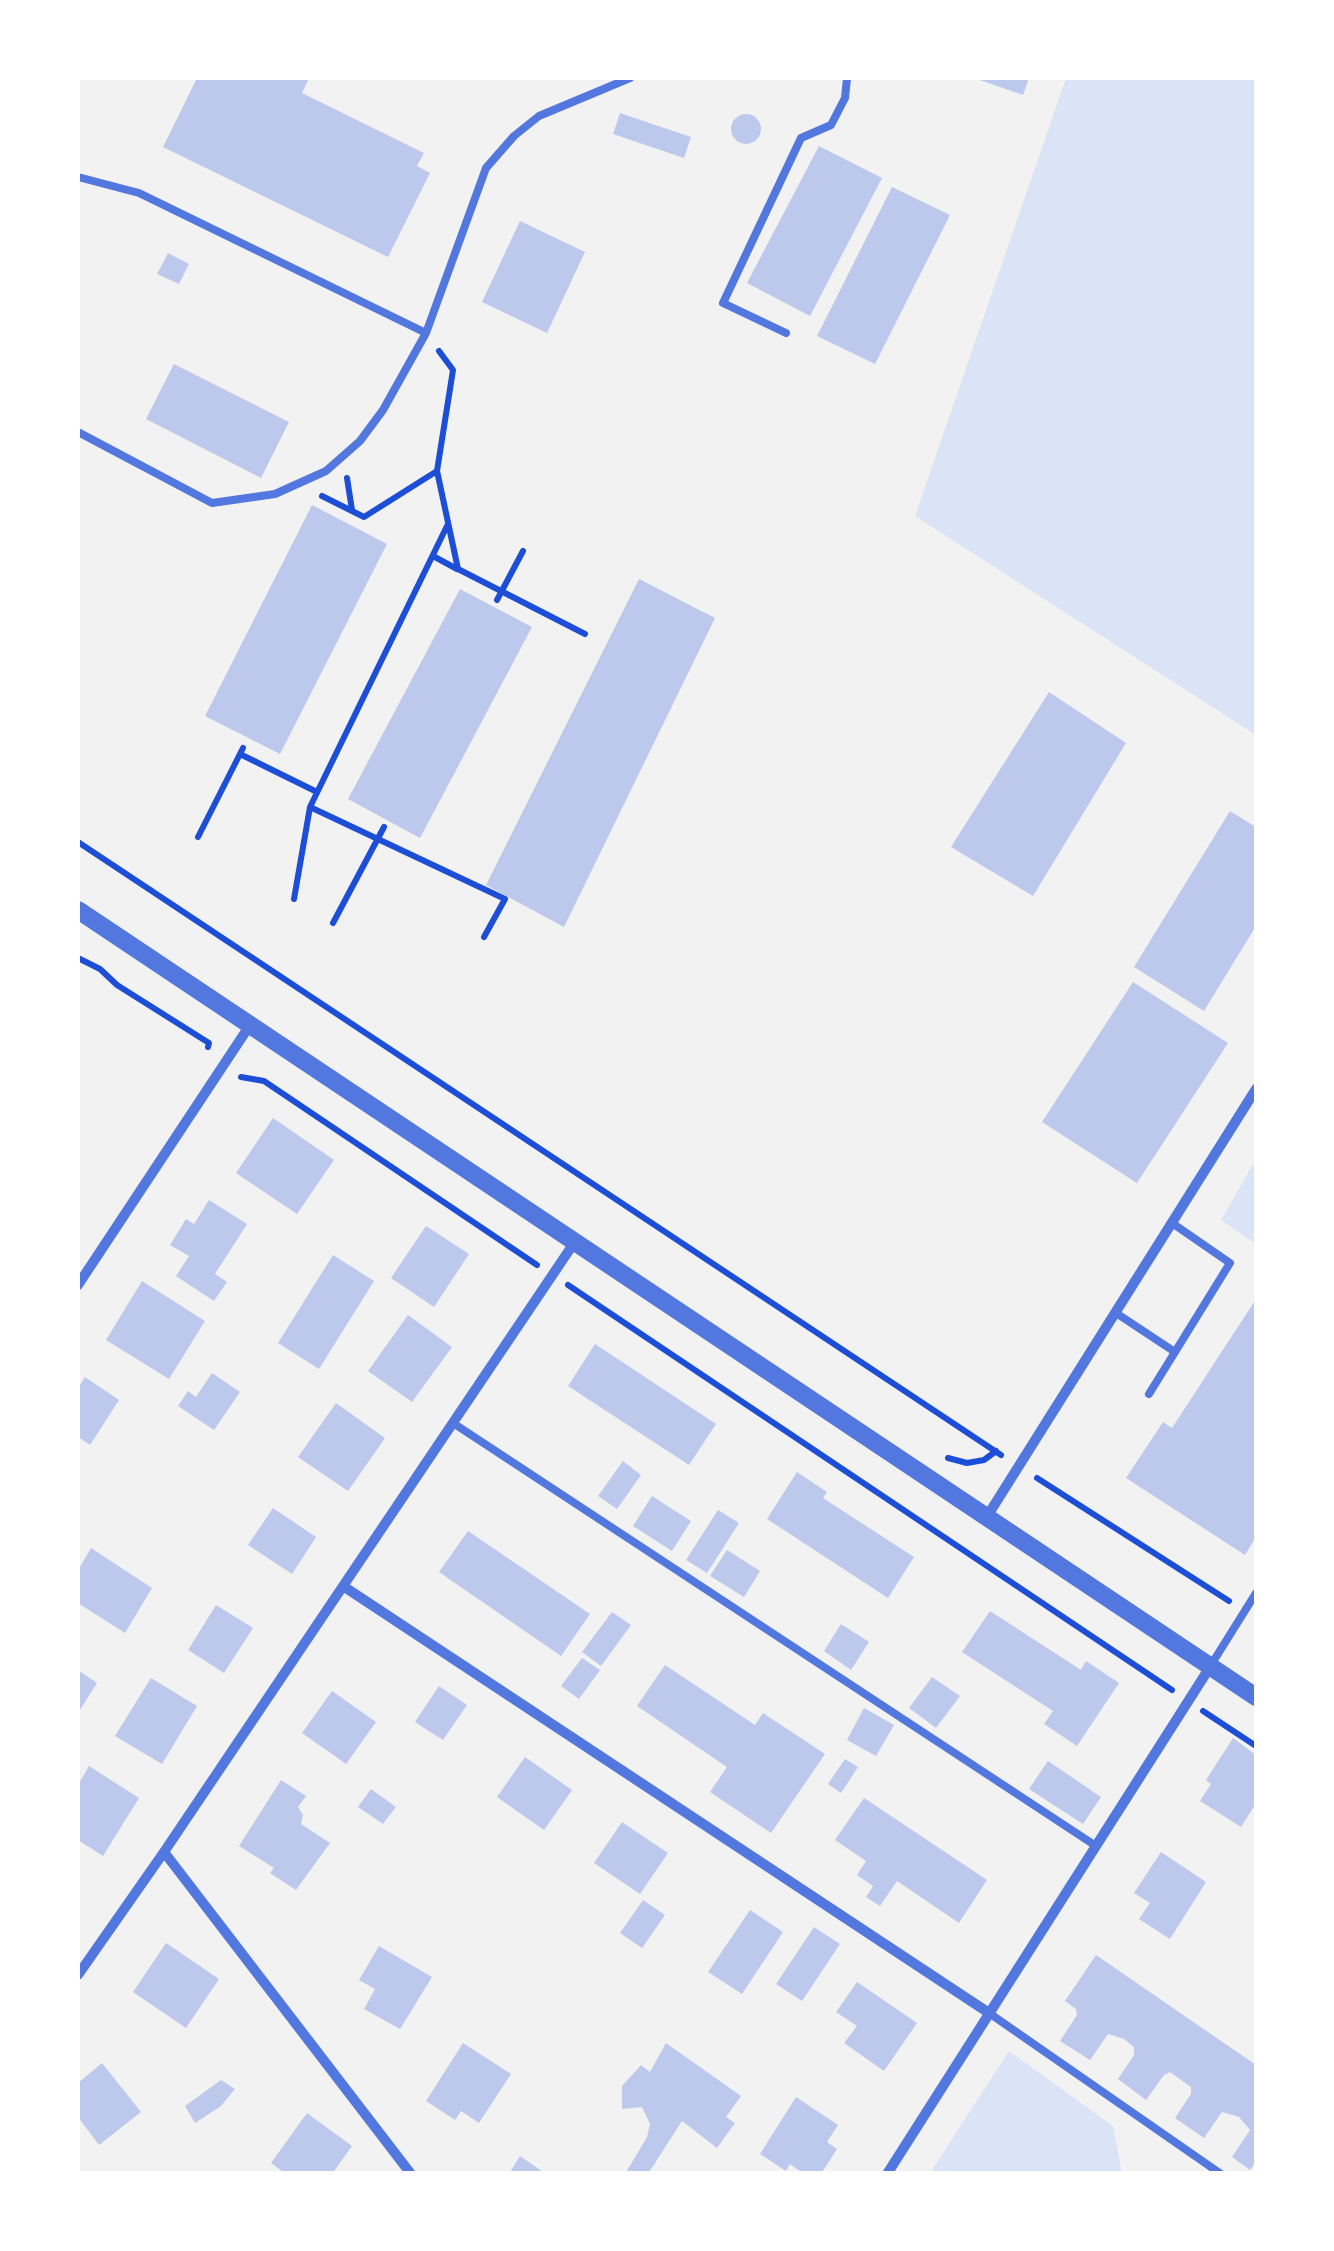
<!DOCTYPE html>
<style>
body{margin:0}
#map{position:relative;width:1334px;height:2251px;overflow:hidden;background:#f2f2f2;font-family:Figtree,sans-serif}
canvas{display:block}
.frame{position:absolute;inset:0;border:80px solid #fff;pointer-events:none}
</style>
<div id="map">
<canvas width="1334" height="2251"></canvas>
<div class="frame"></div>
</div>
<script>
const ctx = document.querySelector('canvas').getContext('2d');
ctx.lineJoin = 'round';
function paint(path, color) { ctx.fillStyle = color; ctx.fill(path, 'evenodd'); }
const poly = rows => new Path2D(rows.map(r => 'M' + r).join(''));
function trace(path, color, width, dash) { ctx.strokeStyle = color; ctx.lineWidth = width; ctx.lineCap = dash ? 'butt' : 'round'; ctx.setLineDash(dash || []); ctx.stroke(path); }
paint(poly([
 [1066,78,1256,78,1256,735,915,516],
 [1256,1159,1256,1244,1221,1220],
 [1009,2051,1113,2126,1122,2173,930,2173]
]), '#dbe4f7');
paint(poly([
 [197,78,309,78,302,93,424,153,417,166,430,173,388,257,163,147],
 [974,78,1029,78,1023,95],
 [620,113,691,137,684,158,613,134],
 '731 129a15 15 0 1 1 30 0a15 15 0 1 1-30 0Z',
 [819,146,882,178,810,316,747,283],
 [892,187,950,215,875,364,817,336],
 [520,221,585,252,547,333,482,302],
 [168,253,189,264,179,284,157,274],
 [174,364,289,422,261,478,146,419],
 [312,505,387,544,280,754,205,716],
 [639,579,715,618,564,927,486,885],
 [460,589,532,627,420,838,348,799],
 [1049,692,1126,743,1033,896,951,847],
 [1230,811,1256,827,1256,926,1204,1011,1134,967],
 [1133,982,1228,1043,1137,1183,1042,1122],
 [273,1118,334,1160,297,1214,236,1173],
 [209,1200,247,1224,215,1274,227,1282,214,1301,176,1276,189,1256,170,1245,186,1219,194,1224],
 [426,1226,469,1254,434,1307,391,1278],
 [333,1255,374,1281,319,1369,278,1343],
 [142,1281,205,1321,169,1379,106,1340],
 [1256,1299,1256,1537,1245,1555,1126,1478,1163,1422,1172,1428],
 [408,1315,452,1347,412,1402,368,1371],
 [595,1344,716,1424,689,1465,568,1386],
 [212,1373,240,1392,214,1430,178,1406,188,1391,196,1397],
 [85,1377,119,1400,90,1445,78,1437,78,1388],
 [336,1403,385,1438,348,1491,298,1457],
 [623,1461,641,1475,617,1509,598,1496],
 [797,1472,827,1492,823,1498,914,1557,888,1598,767,1519],
 [652,1496,691,1521,672,1551,633,1526],
 [273,1508,316,1537,292,1574,248,1545],
 [718,1510,739,1523,707,1573,686,1560],
 [468,1531,590,1614,561,1656,439,1572],
 [91,1548,152,1588,125,1633,78,1603,78,1565,80,1567],
 [727,1550,760,1571,744,1597,710,1576],
 [216,1605,253,1628,224,1673,188,1650],
 [990,1611,1081,1670,1086,1661,1119,1683,1077,1746,1044,1724,1053,1711,962,1652],
 [612,1612,631,1625,601,1666,582,1652],
 [841,1624,869,1642,851,1670,824,1651],
 [582,1658,600,1670,579,1699,561,1686],
 [665,1665,755,1725,763,1713,825,1754,771,1833,710,1792,727,1767,637,1706],
 [78,1670,97,1683,78,1713],
 [932,1677,960,1696,936,1728,909,1708],
 [151,1678,197,1706,162,1764,115,1736],
 [439,1686,467,1705,443,1740,415,1722],
 [332,1691,376,1722,346,1764,302,1733],
 [864,1708,894,1725,876,1756,847,1740],
 [1233,1738,1256,1755,1256,1803,1241,1827,1200,1801,1211,1784,1206,1780],
 [525,1757,572,1790,544,1830,497,1797],
 [845,1759,858,1767,841,1793,828,1784],
 [1048,1761,1101,1797,1083,1824,1029,1789],
 [89,1766,139,1798,103,1856,78,1840,78,1785],
 [281,1780,306,1796,298,1807,303,1815,301,1824,330,1843,296,1890,270,1873,274,1868,239,1846],
 [371,1789,396,1807,383,1824,358,1807],
 [864,1798,987,1880,959,1923,897,1881,880,1906,866,1897,873,1886,857,1875,866,1861,835,1840],
 [622,1822,668,1853,640,1894,594,1863],
 [1161,1852,1206,1882,1170,1939,1139,1919,1150,1903,1134,1893],
 [643,1900,665,1915,642,1948,620,1933],
 [750,1910,783,1932,742,1994,708,1972],
 [814,1927,840,1944,802,2001,776,1984],
 [166,1943,219,1979,186,2028,133,1992],
 [379,1946,432,1977,400,2029,364,2009,375,1989,359,1980],
 [1096,1955,1256,2065,1256,2162,1250,2170,1232,2157,1250,2130,1239,2117,1222,2112,1204,2138,1175,2118,1191,2094,1191,2087,1170,2072,1164,2075,1146,2100,1118,2079,1134,2055,1134,2047,1124,2039,1108,2034,1090,2060,1060,2041,1077,2015,1076,2009,1065,2001],
 [857,1982,917,2023,884,2071,844,2043,857,2026,836,2012],
 [463,2043,511,2074,479,2123,461,2111,455,2120,426,2101],
 [666,2043,741,2096,726,2117,735,2123,717,2148,682,2121,648,2174,625,2174,647,2137,650,2124,642,2107,622,2109,622,2086,641,2065,650,2072],
 [102,2063,141,2112,99,2145,78,2117,78,2083],
 [221,2080,235,2089,221,2106,195,2123,185,2106],
 [796,2097,838,2125,827,2142,837,2149,821,2174,804,2174,790,2164,786,2171,760,2154],
 [307,2113,352,2146,332,2174,286,2174,271,2163],
 [520,2156,546,2174,509,2174]
]), '#bdc9ec');
trace(poly([
 [439,351,453,370,437,471,458,569,585,634],
 [347,478,352,510],
 [322,496,364,517,437,471],
 [433,556,457,569],
 [497,600,523,551],
 [240,754,317,792],
 [310,807,505,899,484,937],
 [198,837,243,748],
 [78,842,1001,1455],
 [294,899,310,807,448,524],
 [333,923,384,827],
 [78,958,100,969,117,985,209,1043,208,1047],
 [241,1077,264,1081,537,1265],
 [568,1285,1172,1690],
 [948,1458,967,1463,984,1460,996,1451],
 [1037,1478,1229,1601],
 [1203,1711,1256,1746]
]), '#1d4ed8', 6);
trace(poly([
 [78,177,139,193,426,333,486,168,514,136,539,116,630,78],
 [786,333,723,303,801,138,831,125,845,98,847,78],
 [78,432,212,503,275,494,326,471,360,441,383,410,426,333],
 [1172,1223,1230,1263,1175,1352],
 [1116,1313,1175,1352,1149,1394],
 [453,1423,1096,1846],
 [1211,1665,1256,1593],
 [989,2013,1221,2174]
]), '#5277de', 8);
trace(poly([
 [78,1285,250,1025],
 [988,1515,1256,1089],
 [343,1586,989,2013],
 [164,1852,411,2174],
 [78,1975,164,1852,574,1243],
 [887,2174,1210,1667]
]), '#5277de', 10);
trace(poly([
 [78,910,1256,1697]
]), '#5277de', 18);
</script>
